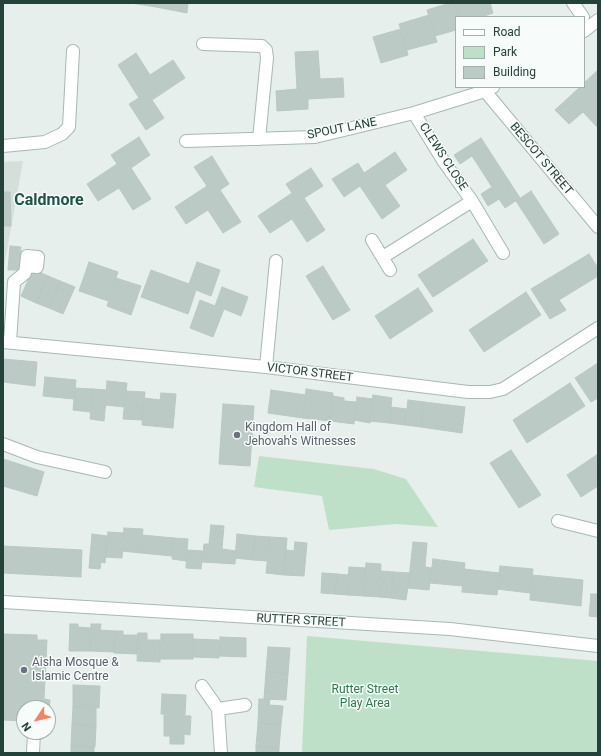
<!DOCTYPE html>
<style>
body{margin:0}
#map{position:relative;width:601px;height:756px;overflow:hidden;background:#e6efeb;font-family:Roboto,sans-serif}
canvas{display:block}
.frame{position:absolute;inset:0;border:4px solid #24423a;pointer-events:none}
.legend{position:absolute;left:455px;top:16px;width:130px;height:72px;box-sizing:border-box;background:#f7fbf9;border:1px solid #a3b1ad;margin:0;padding:5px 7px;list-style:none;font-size:12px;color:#24423a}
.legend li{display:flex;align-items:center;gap:8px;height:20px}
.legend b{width:20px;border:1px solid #a3b1ad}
.north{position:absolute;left:16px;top:700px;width:40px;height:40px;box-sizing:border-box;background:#f7fbf9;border:1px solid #a3b1ad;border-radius:50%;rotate:235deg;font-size:11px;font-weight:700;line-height:16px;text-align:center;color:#24423a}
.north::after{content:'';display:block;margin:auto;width:14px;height:18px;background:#f4845f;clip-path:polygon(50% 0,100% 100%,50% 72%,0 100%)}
</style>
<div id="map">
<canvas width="601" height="756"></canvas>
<div class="frame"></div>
<ul class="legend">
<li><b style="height:5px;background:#fff"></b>Road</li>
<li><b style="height:11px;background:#bfe0c8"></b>Park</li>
<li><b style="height:11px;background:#bbcac4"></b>Building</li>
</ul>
<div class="north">N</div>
</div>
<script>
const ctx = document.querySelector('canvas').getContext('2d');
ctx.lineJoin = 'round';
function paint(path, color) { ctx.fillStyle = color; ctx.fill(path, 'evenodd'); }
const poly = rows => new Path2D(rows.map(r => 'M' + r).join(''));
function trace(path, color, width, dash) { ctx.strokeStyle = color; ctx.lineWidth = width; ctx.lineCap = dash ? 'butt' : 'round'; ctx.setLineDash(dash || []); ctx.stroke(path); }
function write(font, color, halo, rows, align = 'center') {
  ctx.font = font + ' Roboto,sans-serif'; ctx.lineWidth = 3; ctx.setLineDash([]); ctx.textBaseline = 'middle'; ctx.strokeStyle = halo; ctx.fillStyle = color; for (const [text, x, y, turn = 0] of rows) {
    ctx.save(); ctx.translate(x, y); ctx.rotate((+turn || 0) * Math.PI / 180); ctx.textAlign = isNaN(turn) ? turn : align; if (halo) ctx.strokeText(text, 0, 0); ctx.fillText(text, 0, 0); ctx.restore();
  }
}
paint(poly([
 [23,161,3,273,3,162]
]), '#d4dfda');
paint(poly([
 [259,456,374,469,406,479,438,527,396,524,329,530,322,496,254,487],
 [307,636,598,661,598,753,302,753]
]), '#bfe0c8');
const building = poly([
 [131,3,157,3,156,7,131,3],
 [157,3,188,3,187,13,156,7,157,3],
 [450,3,454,3,458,17,456,17,456,30,435,36,427,10,450,3],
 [454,3,490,3,493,13,481,17,458,17,454,3],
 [429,15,437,42,407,50,399,24,429,15],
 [401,29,408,55,381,63,373,37,401,29],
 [318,51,320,79,343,78,344,97,308,99,308,109,277,111,276,91,297,89,295,52,318,51],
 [136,53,150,75,173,60,185,78,152,100,164,118,146,130,129,104,139,98,118,65,136,53],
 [598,70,598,128,583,112,569,124,555,110,580,87,584,87,584,83,598,70],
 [139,137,150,155,131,168,151,199,133,210,119,188,98,201,87,184,117,164,111,155,139,137],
 [481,138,520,198,505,208,499,199,488,206,481,194,492,187,472,156,460,164,454,155,481,138],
 [395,152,407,170,385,185,400,206,382,219,360,186,344,197,332,179,358,163,364,173,395,152],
 [212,156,229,184,220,190,241,222,223,233,208,210,186,224,175,207,207,186,194,167,212,156],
 [311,168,323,186,304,198,325,230,307,242,292,219,270,233,258,216,292,193,286,184,311,168],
 [531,191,559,234,544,244,516,201,531,191],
 [3,192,10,192,11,226,3,226,3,192],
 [473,239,488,261,433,297,418,275,473,239],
 [10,246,21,247,20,270,8,270,10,246],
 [589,254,598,268,598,276,559,300,566,310,550,319,531,289,589,254],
 [89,262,118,272,108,301,79,291,89,262],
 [197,262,220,270,211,296,196,290,188,314,141,297,151,270,189,284,197,262],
 [323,266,350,310,333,320,306,276,323,266],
 [33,269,48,276,36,303,21,296,33,269],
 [48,276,60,281,49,308,36,303,48,276],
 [116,278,141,286,131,315,107,306,116,278],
 [60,281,75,287,63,314,49,308,60,281],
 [222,287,248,297,241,316,224,309,213,337,190,328,200,300,215,306,222,287],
 [418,288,433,311,390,339,375,316,418,288],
 [526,292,541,315,484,352,469,330,526,292],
 [3,359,37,362,35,386,3,382,3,359],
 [598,363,598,398,591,402,575,378,598,363],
 [45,377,76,380,74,399,43,396,45,377],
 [107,381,127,383,124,407,105,405,107,381],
 [570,383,585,406,527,443,513,420,570,383],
 [75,388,93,389,90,412,73,410,75,388],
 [93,389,107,390,104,421,90,419,93,389],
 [306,389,333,393,330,421,303,418,306,389],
 [271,390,306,395,303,418,268,413,271,390],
 [126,391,145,392,142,420,123,419,126,391],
 [161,393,176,394,173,428,142,425,144,398,160,400,161,393],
 [373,395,392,398,389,423,370,421,373,395],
 [333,396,344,398,344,401,356,402,354,424,330,421,333,396],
 [357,397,373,399,370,423,354,420,357,397],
 [408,400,424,402,421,427,405,425,408,400],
 [424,402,465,407,462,433,421,427,424,402],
 [223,404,254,406,250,466,219,464,223,404],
 [391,407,407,409,405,425,389,423,391,407],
 [511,450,541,495,519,508,490,463,511,450],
 [598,454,598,486,581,497,567,475,598,454],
 [3,459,44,472,37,496,3,486,3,459],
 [211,525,224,526,222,549,236,551,235,564,202,562,204,544,209,544,211,525],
 [124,528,143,529,141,553,122,551,124,528],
 [108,532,124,533,122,558,105,557,108,532],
 [92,534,107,536,105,563,101,562,100,569,89,568,92,534],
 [237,534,255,536,253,560,235,558,237,534],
 [142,535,174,538,172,556,141,553,142,535],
 [255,536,270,537,268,561,253,560,255,536],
 [270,537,287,538,284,575,266,573,270,537],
 [174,538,188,539,186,561,172,559,174,538],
 [295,542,307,543,304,576,284,575,286,550,294,551,295,542],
 [413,542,427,543,425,567,432,568,429,590,408,588,413,542],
 [3,546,82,550,81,577,3,573,3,546],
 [187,550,203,551,201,569,186,568,187,550],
 [433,559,465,563,463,586,430,583,433,559],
 [366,563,381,564,379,597,364,596,366,563],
 [500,566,533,569,530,593,497,589,500,566],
 [349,567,366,568,364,596,347,595,349,567],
 [464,569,499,573,497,595,462,592,464,569],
 [381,571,393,572,391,598,379,597,381,571],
 [393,572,410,573,406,600,391,598,393,572],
 [322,573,337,574,335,594,321,593,322,573],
 [337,574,349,575,347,595,335,594,337,574],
 [532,575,583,580,581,606,530,600,532,575],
 [591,594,598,594,598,617,589,616,591,594],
 [70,624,78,624,78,627,91,628,90,651,69,651,70,624],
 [91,624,101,624,100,630,115,631,114,652,90,651,91,624],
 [115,631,123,631,123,635,138,635,137,654,114,653,115,631],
 [138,633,147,633,147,640,160,640,160,662,137,661,138,633],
 [3,634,37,635,37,640,47,640,44,699,50,700,49,718,48,708,24,708,24,721,3,720,3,634],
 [161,634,193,634,193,659,160,659,161,634],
 [220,637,246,638,246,657,219,656,220,637],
 [193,639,219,640,219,658,193,657,193,639],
 [268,647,290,648,288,674,266,672,268,647],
 [266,672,288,674,286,700,264,699,266,672],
 [73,685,100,686,99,708,73,707,73,685],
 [162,694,186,695,185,715,161,714,162,694],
 [259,699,270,699,269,705,283,706,281,725,258,723,259,699],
 [73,707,96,708,96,726,72,725,73,707],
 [164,715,191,716,190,735,184,734,184,744,170,744,170,736,164,736,164,715],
 [258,723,281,725,279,748,256,746,258,723],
 [72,725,96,726,95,747,71,746,72,725],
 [71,746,94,747,94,753,71,753,71,746],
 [256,746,279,748,279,753,256,753,256,746]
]);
paint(building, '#bbcac4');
trace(building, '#b8c9c2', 1);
const minor = poly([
 [573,3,583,17],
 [584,31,598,20],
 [203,44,262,46,266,50,267,58,259,139],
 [485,91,598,227],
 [414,113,444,162,472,201,503,253],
 [186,141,315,137,414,113,485,91,493,87],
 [3,146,45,142,62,134,69,127,73,51],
 [372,240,390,270],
 [383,257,472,201],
 [3,342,266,367,468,392,490,392,503,389,598,328],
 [10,342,14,282,25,273,26,266,27,256,38,257,37,267,26,266],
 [266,367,276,261],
 [3,444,37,457,105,472],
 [558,521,598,531],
 [3,602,450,629,598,646],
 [202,686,218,709,245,705],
 [218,709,221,753],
 [33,753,34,732]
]);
trace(minor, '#a8b8b2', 14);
trace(minor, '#fff', 12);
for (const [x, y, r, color] of [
 [237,435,4,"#6b7280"],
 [24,670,4,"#6b7280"]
]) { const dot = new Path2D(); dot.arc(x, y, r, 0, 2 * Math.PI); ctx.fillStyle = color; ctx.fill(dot); trace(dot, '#f7fbf9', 1.5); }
write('12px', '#24423a', '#f7fbf9', [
 ["SPOUT LANE",342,129,-11],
 ["CLEWS CLOSE",443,157,57],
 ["BESCOT STREET",541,159,50],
 ["VICTOR STREET",310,373,7],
 ["RUTTER STREET",301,621,3]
]);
write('12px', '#5b616d', '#f7fbf9', [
 ["Kingdom Hall of",245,428],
 ["Jehovah's Witnesses",245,442],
 ["Aisha Mosque &",32,663],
 ["Islamic Centre",32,677]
], 'left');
write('12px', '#2d7a4b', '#f7fbf9', [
 ["Rutter Street",365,690],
 ["Play Area",365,704]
]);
write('bold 16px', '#1f5548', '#f7fbf9', [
 ["Caldmore",49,201]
]);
</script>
